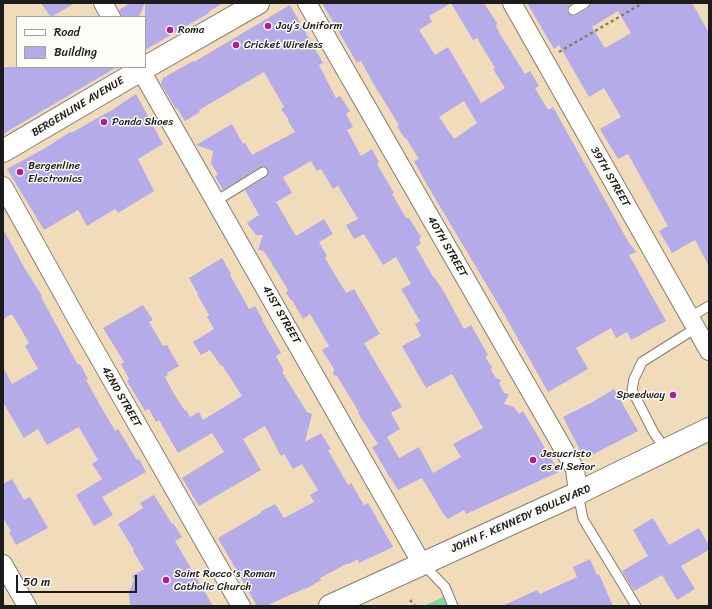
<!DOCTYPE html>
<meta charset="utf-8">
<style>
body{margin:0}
#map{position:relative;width:712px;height:609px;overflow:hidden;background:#f0dcbb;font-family:Sriracha,sans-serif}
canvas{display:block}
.frame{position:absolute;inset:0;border:4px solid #1c1c1c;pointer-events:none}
.legend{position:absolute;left:16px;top:16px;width:130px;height:52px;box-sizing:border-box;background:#fdfcf7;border:1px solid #a3a29f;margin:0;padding:5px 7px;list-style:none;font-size:12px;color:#1c1c1c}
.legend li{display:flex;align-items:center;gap:8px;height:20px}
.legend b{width:20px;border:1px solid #a3a29f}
.scale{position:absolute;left:16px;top:575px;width:121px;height:18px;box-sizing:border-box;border:2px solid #1c1c1c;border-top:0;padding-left:5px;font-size:12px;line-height:14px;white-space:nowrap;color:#1c1c1c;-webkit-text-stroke:3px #fdfcf7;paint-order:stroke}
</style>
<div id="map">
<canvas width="712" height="609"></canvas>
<div class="frame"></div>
<ul class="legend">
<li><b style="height:5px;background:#fff"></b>Road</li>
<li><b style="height:11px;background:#b5abe8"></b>Building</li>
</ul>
<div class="scale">50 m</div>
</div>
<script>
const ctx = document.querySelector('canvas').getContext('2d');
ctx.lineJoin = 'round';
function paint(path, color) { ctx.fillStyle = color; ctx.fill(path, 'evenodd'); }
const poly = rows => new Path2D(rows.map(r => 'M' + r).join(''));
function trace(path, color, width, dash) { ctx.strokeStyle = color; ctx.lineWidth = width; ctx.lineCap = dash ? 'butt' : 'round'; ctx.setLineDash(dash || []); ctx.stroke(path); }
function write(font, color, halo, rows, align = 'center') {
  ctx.font = font + ' Sriracha,sans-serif'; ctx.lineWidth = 3; ctx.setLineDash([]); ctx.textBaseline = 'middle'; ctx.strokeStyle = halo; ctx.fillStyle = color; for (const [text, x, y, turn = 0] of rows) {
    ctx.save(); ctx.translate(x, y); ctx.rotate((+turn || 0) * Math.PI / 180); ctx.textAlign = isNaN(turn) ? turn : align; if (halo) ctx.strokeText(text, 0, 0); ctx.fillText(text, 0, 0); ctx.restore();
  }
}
paint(poly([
 [445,596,451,606,424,606]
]), '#84d89a');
paint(poly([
 [41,3,75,3,51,17],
 [130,3,145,3,139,17,121,17,119,10],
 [145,3,223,3,208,12,209,13,145,50],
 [322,3,451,3,429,16,432,22,419,30,435,55,448,47,481,103,505,88,493,69,495,68,477,38,473,40,451,3,484,3,497,23,496,26,500,34,525,74,530,71,539,86,535,88,548,110,553,107,629,243,636,252,629,255,666,321,631,340,627,332,616,338,611,328,576,348,588,369,548,392,504,314,426,183,414,161,419,159,406,138,405,139,397,126,399,125,373,83,361,61,357,63],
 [464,101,477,123,454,139,439,117],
 [527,3,573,3,568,7,567,10,568,13,573,16,576,15,588,8,590,6,591,3,692,3,709,33,709,266,695,240,672,253,659,231,668,226,628,154,618,159,600,129,621,117,604,88,589,97,559,45,554,49],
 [618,11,631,33,605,48,592,27],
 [290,5,323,63,319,65,336,98,340,96,350,111,346,114,353,127,347,130,361,156,372,149,379,162,377,164,394,193,392,194,406,218,409,218,421,237,419,240,421,244,416,247,433,277,434,277,444,292,464,329,471,325,488,355,485,357,492,367,491,370,496,378,501,380,499,383,504,393,509,394,504,404,514,407,519,414,523,411,559,472,466,514,464,510,448,519,444,515,422,478,398,490,391,478,390,478,372,447,378,444,358,413,359,412,337,376,333,375,334,369,322,350,329,346,310,314,303,319,292,300,291,300,286,293,288,290,264,251,258,250,263,235,256,235,247,223,259,215,245,190,266,177,268,174,268,169,265,167,260,167,223,190,215,176,218,175,211,163,213,151,196,145,232,124,243,144,245,143,252,155,295,132,288,121,289,120,281,109,284,107,264,72,199,110,200,112,185,121,177,108,176,109,161,84,163,78,193,61,194,62],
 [311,161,317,171,321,169,333,189,338,186,358,219,346,225,354,239,364,234,383,265,396,257,411,284,401,289,420,321,415,324,421,336,402,346,426,388,452,374,483,428,453,444,461,457,433,473,419,447,399,458,387,437,400,429,391,413,402,407,364,343,380,334,354,289,346,293,325,258,327,256,319,242,333,234,324,219,296,236,276,202,292,193,283,177],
 [3,67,117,67,3,134],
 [136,94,163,144,138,159,154,191,118,213,115,209,87,226,78,210,44,230,7,169,47,147,70,132,71,133,112,110],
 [3,229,24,267,42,296,41,297,72,354,78,365,80,364,88,379,86,380,105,414,106,415,115,431,118,429,137,460,139,459,146,472,102,497,113,515,94,526,76,495,102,479,92,464,98,460,79,427,47,445,38,429,24,438,3,402,3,367,12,384,38,369,25,346,29,343,12,314,3,319],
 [222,258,231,274,230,275,249,309,255,306,263,320,262,320,281,353,276,356,284,371,282,372,307,412,312,414,305,442,321,433,331,449,328,450,348,485,351,483,364,505,368,503,393,547,359,563,358,559,349,564,346,564,320,578,321,580,309,587,292,594,266,606,257,606,218,538,261,513,260,512,275,504,284,518,314,502,310,495,318,490,302,464,293,469,284,454,281,456,265,426,243,439,261,470,199,506,182,478,224,452,212,433,178,453,159,420,156,422,149,409,145,411,127,381,129,379,121,364,124,362,103,328,143,305,153,320,149,322,163,346,167,345,179,366,167,373,168,375,165,377,174,394,185,411,186,410,190,417,199,412,203,420,242,396,222,365,221,366,210,350,201,355,193,342,214,329,207,317,209,315,197,294,198,294,189,278],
 [614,389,638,431,590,456,581,452,563,417,591,403],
 [12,479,24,500,30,497,48,528,16,545,9,532,11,531,3,518,3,484],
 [154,495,172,524,173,523,182,537,175,541,213,606,130,606,129,593,134,580,132,576,144,569,133,551,134,550,118,524,143,508,140,503],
 [653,518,669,545,699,528,709,545,709,550,681,566,695,589,677,600,662,575,634,591,622,571,648,556,633,530],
 [590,559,597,575,599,574,613,606,502,606,537,590,540,594,577,577,573,567]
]), '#b5abe8');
const lane = poly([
 [573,10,585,3],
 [216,201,263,172],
 [690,317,709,306],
 [666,450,654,433,632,390,634,379,642,362,696,328],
 [578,493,583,519,636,606],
 [423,564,445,587,453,606]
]);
const street = poly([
 [103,3,111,17],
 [307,3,575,469,578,493],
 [512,3,709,351],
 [139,67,422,564],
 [3,186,77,319,241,606],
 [3,564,27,606]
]);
const secondary = poly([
 [3,151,141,70,258,3]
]);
const primary = poly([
 [330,606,578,493,709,429]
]);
trace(lane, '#867c6c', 11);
trace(street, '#867c6c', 20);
trace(secondary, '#867c6c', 24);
trace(primary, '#867c6c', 24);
trace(poly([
 [559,52,643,3],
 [410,600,415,606]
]), '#867c6c', 2.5, [3, 3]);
trace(lane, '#fff', 9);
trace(street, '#fff', 18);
trace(secondary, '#fff', 22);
trace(primary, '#fff', 22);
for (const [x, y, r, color] of [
 [268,26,4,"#b5179e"],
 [170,30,4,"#b5179e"],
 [236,45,4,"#b5179e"],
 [104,122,4,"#b5179e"],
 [20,172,4,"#b5179e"],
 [673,395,4,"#b5179e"],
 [533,460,4,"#b5179e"],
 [166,580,4,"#b5179e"]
]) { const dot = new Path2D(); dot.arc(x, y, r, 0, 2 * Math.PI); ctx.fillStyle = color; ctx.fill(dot); trace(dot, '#fdfcf7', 1.5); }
write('11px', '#1c1c1c', '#fdfcf7', [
 ["Jay’s Uniform",276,26],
 ["Roma",178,30],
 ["Cricket Wireless",244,45],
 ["Panda Shoes",112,122],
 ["Bergenline",28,166],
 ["Electronics",28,179],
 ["Speedway",665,395,"right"],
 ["Jesucristo",541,454],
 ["es el Señor",541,467],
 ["Saint Rocco's Roman",174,574],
 ["Catholic Church",174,587]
], 'left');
write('11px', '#1c1c1c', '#fdfcf7', [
 ["BERGENLINE AVENUE",78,107,-31],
 ["39TH STREET",610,177,60],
 ["40TH STREET",447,247,60],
 ["41ST STREET",281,315,60],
 ["42ND STREET",121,397,60],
 ["JOHN F. KENNEDY BOULEVARD",521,519,-24]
]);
</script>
